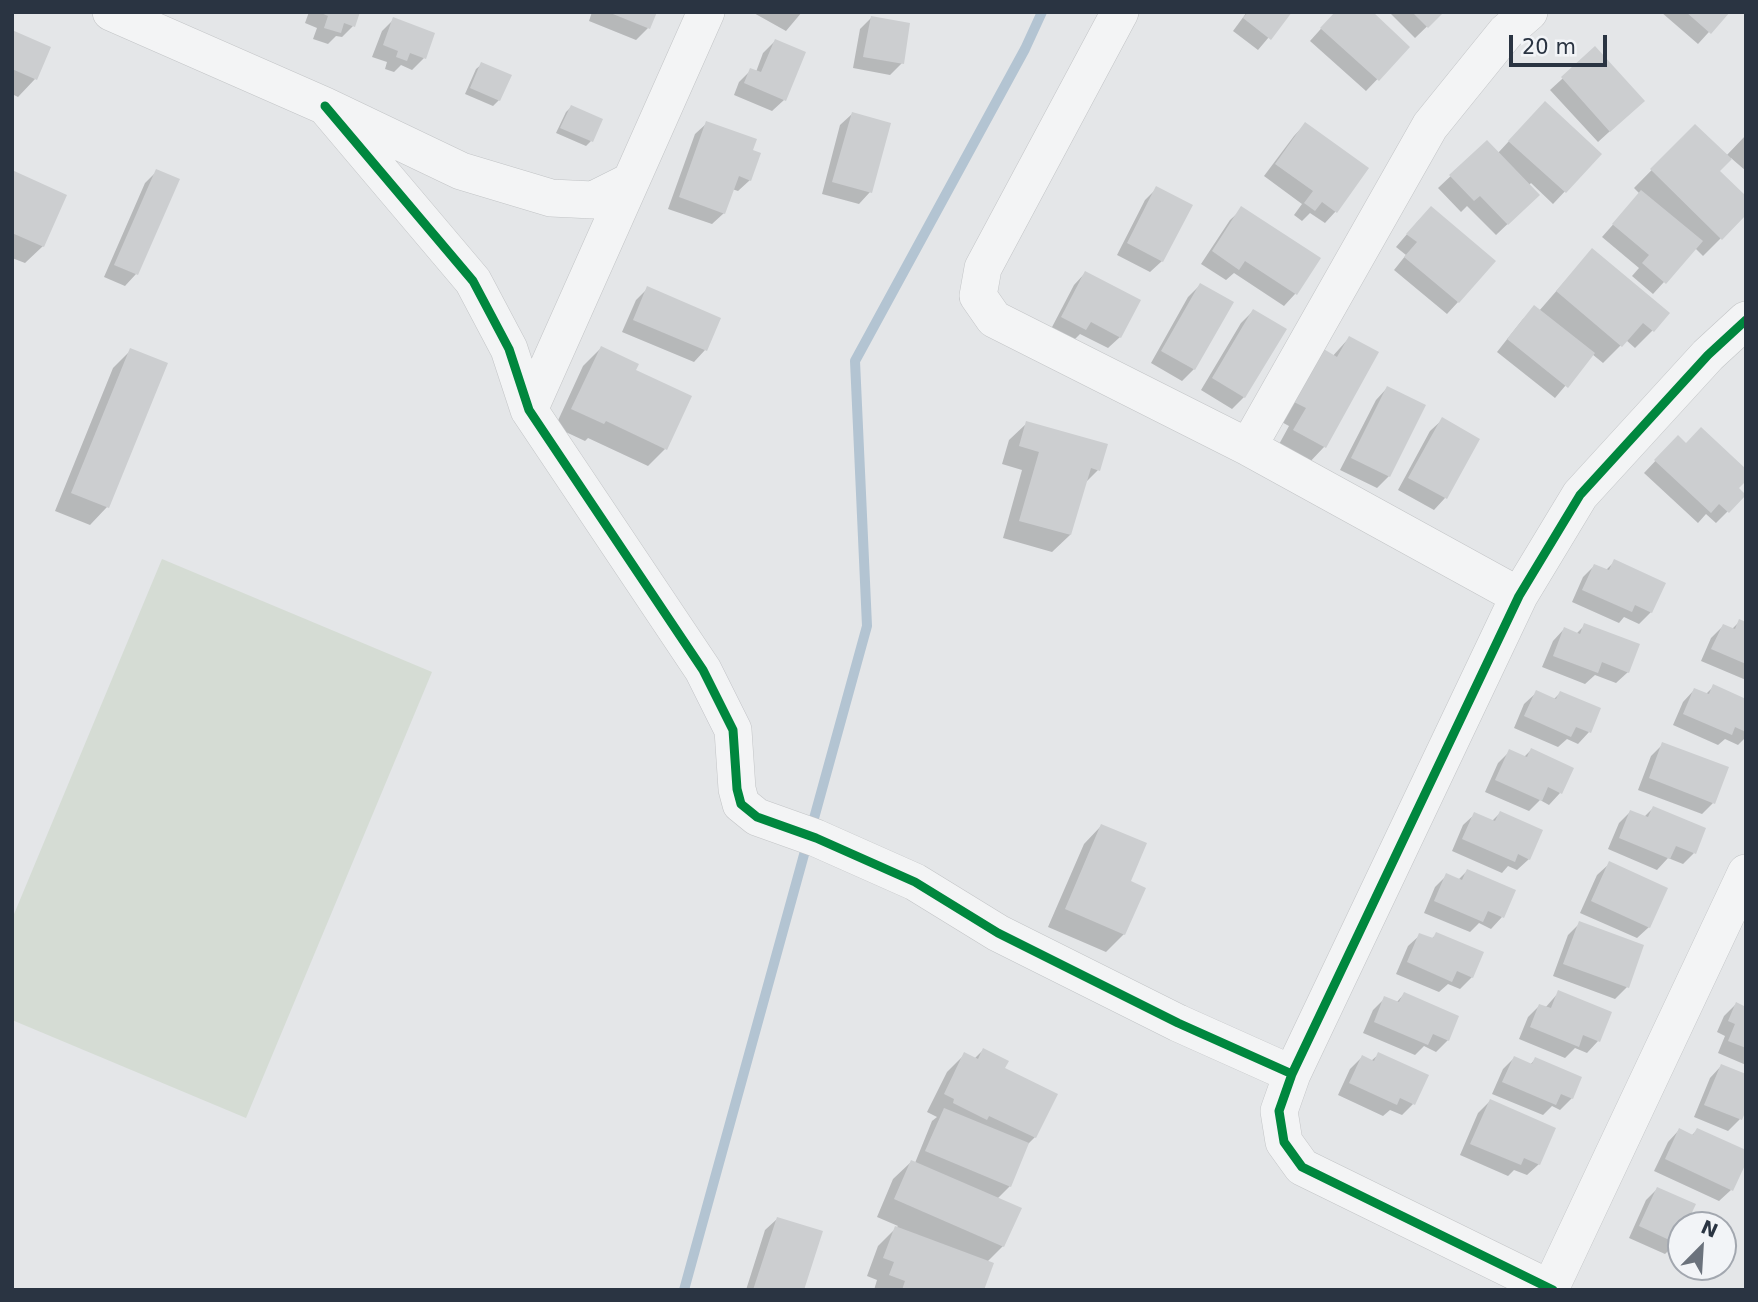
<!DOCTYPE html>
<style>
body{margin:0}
#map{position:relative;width:1758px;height:1302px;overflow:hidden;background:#e4e6e8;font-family:"DejaVu Sans",sans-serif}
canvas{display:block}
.frame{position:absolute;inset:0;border:14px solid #2a3442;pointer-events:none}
.north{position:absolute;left:1667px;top:1211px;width:70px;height:70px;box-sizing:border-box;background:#f2f4f7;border:2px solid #a2a7af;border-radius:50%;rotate:24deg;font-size:19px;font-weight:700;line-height:28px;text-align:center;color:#2a3442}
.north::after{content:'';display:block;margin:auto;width:24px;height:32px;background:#6b727c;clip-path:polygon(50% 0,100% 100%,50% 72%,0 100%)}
.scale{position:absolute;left:1509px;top:35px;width:98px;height:32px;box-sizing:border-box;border:4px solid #2a3442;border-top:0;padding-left:9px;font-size:21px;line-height:24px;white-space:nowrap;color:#2a3442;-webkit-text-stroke:5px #f2f4f7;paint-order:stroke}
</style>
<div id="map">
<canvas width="1758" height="1302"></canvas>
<div class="frame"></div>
<div class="north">N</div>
<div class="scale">20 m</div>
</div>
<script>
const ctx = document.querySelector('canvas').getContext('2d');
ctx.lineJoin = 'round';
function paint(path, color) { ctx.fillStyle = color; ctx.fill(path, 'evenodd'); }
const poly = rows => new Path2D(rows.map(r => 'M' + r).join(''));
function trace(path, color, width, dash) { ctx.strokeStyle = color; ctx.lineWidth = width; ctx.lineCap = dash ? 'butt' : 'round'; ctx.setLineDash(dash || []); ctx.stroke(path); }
paint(poly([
 [162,559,432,672,246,1118,12,1020,12,919]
]), '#d5dcd4');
paint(poly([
 [309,12,358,12,353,26,342,37,336,36,328,44,313,39,317,28,305,23],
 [592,12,655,12,648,28,636,40,589,21],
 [752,12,802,12,786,31],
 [1247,12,1290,12,1258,50,1233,31],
 [1336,12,1408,47,1366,91,1310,41],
 [1389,12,1442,12,1415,38],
 [1661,12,1727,12,1698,44],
 [871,18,902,63,890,75,853,68,860,29],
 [394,19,424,58,412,70,401,65,394,72,385,69,387,62,372,57,382,31],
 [12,32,35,79,18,97,12,94],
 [775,41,784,100,772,111,734,95,739,82,751,70,756,72,763,53],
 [1595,49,1631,112,1598,142,1550,90],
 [482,64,509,76,499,100,493,106,465,94,476,69],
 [571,107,591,141,586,146,556,133,566,112],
 [852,114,870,192,859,204,822,194,840,125],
 [1533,115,1600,154,1553,204,1531,183,1529,185,1538,195,1496,235,1467,206,1461,212,1438,188,1487,142,1498,153],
 [707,123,751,151,750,180,738,191,732,189,724,213,712,224,668,209,695,134],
 [1305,124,1336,211,1325,223,1310,213,1302,221,1294,215,1302,204,1264,176,1294,136],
 [1695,126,1726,156,1746,135,1746,171,1731,158,1718,171,1746,213,1703,256,1695,248,1653,294,1632,276,1639,268,1602,237,1640,194,1634,188],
 [157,171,136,274,125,286,104,277,145,183],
 [12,172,43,246,25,263,12,258],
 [1157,188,1162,261,1150,272,1117,255,1145,200],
 [1242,209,1319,259,1295,294,1284,306,1234,273,1226,280,1201,264,1230,220],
 [1419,220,1458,302,1447,314,1394,270,1406,255,1396,247],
 [1592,250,1653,330,1635,348,1626,340,1603,363,1592,354,1555,398,1497,352,1523,319,1539,311],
 [1085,273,1120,337,1108,348,1080,334,1073,341,1051,329,1074,285],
 [1200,285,1194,369,1182,381,1151,363,1188,297],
 [648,288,719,319,705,350,694,362,622,332,636,300],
 [1253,311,1284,330,1244,397,1232,409,1201,390,1241,323],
 [1349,338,1376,353,1324,447,1307,465,1277,448,1289,426,1276,419],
 [601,348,665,449,648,466,588,438,585,441,555,427,583,366],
 [131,350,165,364,107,507,90,525,55,511,113,368],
 [1387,388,1389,476,1377,488,1340,470,1376,400],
 [1442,420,1478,439,1445,498,1434,510,1398,490,1430,431],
 [1027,423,1098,470,1084,484,1070,535,1052,552,1003,538,1022,470,1002,464,1009,440],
 [1678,437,1744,495,1716,523,1706,514,1698,523,1644,473],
 [1614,562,1651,612,1639,624,1624,617,1619,623,1572,602,1583,577,1594,566,1605,571],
 [1740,621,1746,624,1746,680,1701,661,1711,638,1723,626,1731,630],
 [1585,625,1628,672,1616,683,1595,675,1585,684,1542,667,1553,641,1564,629,1576,634],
 [1713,687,1746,701,1746,737,1738,745,1725,739,1718,745,1673,725,1683,702,1694,690,1705,695],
 [1536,693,1553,700,1560,693,1589,732,1578,744,1567,739,1558,747,1514,728,1524,704],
 [1663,744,1713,803,1702,814,1638,790,1651,756],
 [1531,750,1560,793,1549,805,1540,800,1529,811,1485,792,1498,763,1510,751,1524,757],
 [1653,808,1694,853,1683,864,1668,858,1657,870,1608,849,1619,823,1630,812,1644,817],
 [1500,813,1529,859,1517,870,1508,866,1502,873,1452,851,1463,825,1475,814,1492,821],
 [1101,826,1124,934,1106,952,1048,927,1084,844],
 [1609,864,1649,927,1637,938,1580,913,1597,875],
 [1467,871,1502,917,1491,929,1479,923,1470,932,1424,913,1435,887,1447,875,1458,880],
 [1580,923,1627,987,1615,999,1553,976,1568,935],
 [1437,934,1472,977,1460,989,1448,984,1439,992,1396,974,1408,946,1420,935,1431,939],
 [1559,992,1598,1041,1587,1053,1575,1048,1565,1058,1519,1039,1528,1017,1539,1006,1545,1008],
 [1404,994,1448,1040,1436,1052,1424,1046,1415,1055,1363,1033,1373,1010,1385,998,1396,1003],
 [1736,1004,1746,1008,1746,1065,1718,1053,1725,1036,1717,1032,1724,1016],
 [983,1050,1003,1069,1035,1137,1026,1146,1010,1186,997,1199,1003,1246,987,1262,982,1290,874,1290,877,1280,867,1276,878,1246,898,1226,877,1217,893,1179,911,1162,915,1163,932,1121,937,1117,927,1112,947,1072,965,1054,974,1059],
 [1379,1054,1413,1104,1402,1115,1390,1110,1383,1116,1338,1095,1350,1069,1362,1057,1371,1061],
 [1514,1058,1530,1065,1535,1059,1572,1098,1560,1110,1552,1106,1543,1115,1492,1094,1503,1069],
 [1721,1066,1740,1119,1728,1131,1694,1117,1710,1078],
 [1490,1101,1539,1164,1527,1175,1514,1170,1508,1176,1460,1155,1478,1113],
 [1679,1130,1691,1136,1697,1130,1731,1190,1719,1201,1654,1171,1668,1142],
 [1657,1189,1684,1225,1681,1225,1681,1232,1676,1243,1665,1254,1629,1238,1646,1200],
 [777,1219,802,1290,746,1290,765,1230]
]), '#0003');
trace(poly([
 [684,1290,867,626,855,361,1025,49,1042,12]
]), '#b3c4d2', 10);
paint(poly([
 [319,12,360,12,355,27,344,23,341,33,324,28,328,16],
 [608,12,657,12,650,29],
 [1248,12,1292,12,1271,40,1243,18],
 [1335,12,1373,12,1410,47,1379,81,1320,28],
 [1412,12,1444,12,1428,28],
 [1686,12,1730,12,1711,34],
 [871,16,910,23,904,64,863,57],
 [393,17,435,33,426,59,410,53,407,61,396,57,398,51,383,45],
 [12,30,51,47,37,80,12,69],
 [775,39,806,52,786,101,744,83,750,68,761,72],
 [1595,46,1645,101,1610,132,1561,77],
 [481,62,512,75,500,101,470,88],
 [1545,101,1602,154,1566,193,1508,141],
 [571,105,603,119,593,142,560,128],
 [852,112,891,123,872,193,832,182],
 [706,121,757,139,753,150,761,153,751,181,739,176,725,214,679,197],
 [1305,122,1369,168,1337,213,1322,202,1315,211,1304,203,1313,191,1275,164],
 [1695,124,1732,159,1720,171,1746,196,1746,215,1722,240,1650,169],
 [1487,140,1540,195,1508,225,1480,196,1474,201,1449,175],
 [156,169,180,179,138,275,114,265],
 [12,170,67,195,44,247,12,233],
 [1156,186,1193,205,1163,262,1127,243],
 [1641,190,1703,241,1666,284,1642,263,1649,255,1612,224],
 [1241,206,1321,258,1297,295,1245,261,1239,270,1212,251],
 [1431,206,1496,261,1459,303,1404,257,1417,242,1406,234],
 [1592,248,1670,313,1654,332,1643,323,1622,347,1556,291],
 [1085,271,1141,300,1121,338,1091,322,1086,330,1061,317],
 [1200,283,1234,302,1195,370,1161,351],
 [647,286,721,318,707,351,633,320],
 [1534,305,1595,353,1568,388,1507,339],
 [1253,309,1287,329,1245,398,1212,378],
 [1349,336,1379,352,1326,448,1293,430,1306,408,1292,401,1322,348,1337,357],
 [601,346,639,364,636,370,692,396,667,450,606,421,604,424,571,409],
 [130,348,168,363,109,508,71,493],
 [1387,386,1426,405,1390,477,1351,458],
 [1442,417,1480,439,1447,499,1408,478],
 [1026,421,1108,444,1100,471,1091,468,1071,535,1019,521,1039,452,1019,446],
 [1701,427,1746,469,1746,481,1739,488,1746,495,1729,513,1719,504,1711,513,1654,460,1678,435,1686,443],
 [1614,559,1666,583,1652,613,1635,605,1632,612,1582,590,1594,564,1609,570],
 [1739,619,1746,622,1746,664,1711,649,1723,624,1735,629],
 [1584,623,1640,644,1629,673,1602,662,1598,673,1553,656,1564,627,1580,634],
 [1713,684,1746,699,1746,732,1735,727,1732,735,1683,714,1694,688,1709,694],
 [1536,690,1556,699,1560,691,1601,708,1591,733,1576,727,1571,737,1524,716],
 [1662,742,1729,767,1715,804,1649,778],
 [1531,748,1574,768,1562,794,1548,787,1542,801,1495,780,1509,749,1527,757],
 [1653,806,1706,828,1696,854,1676,846,1670,859,1619,838,1630,810,1648,817],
 [1500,811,1543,830,1530,860,1518,854,1515,862,1462,839,1474,812,1495,821],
 [1101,824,1147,843,1131,881,1146,888,1125,935,1065,909],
 [1609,861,1668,888,1650,928,1591,901],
 [1467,869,1516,890,1504,918,1488,911,1483,922,1434,901,1446,873,1462,880],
 [1579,921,1644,945,1629,988,1563,964],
 [1436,932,1484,952,1473,978,1457,971,1452,982,1407,962,1419,933,1433,938],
 [1558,990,1612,1012,1600,1042,1583,1035,1579,1047,1530,1027,1539,1004,1551,1008],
 [1404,992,1459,1016,1449,1041,1433,1034,1428,1045,1374,1022,1384,996,1399,1002],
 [1736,1002,1746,1007,1746,1048,1728,1041,1735,1024,1728,1021],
 [983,1048,1009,1061,1005,1068,1058,1094,1036,1138,989,1116,987,1120,953,1103,954,1099,944,1094,964,1052,978,1059],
 [1378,1052,1429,1075,1415,1105,1400,1098,1397,1105,1349,1083,1362,1055,1374,1061],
 [1514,1056,1532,1064,1535,1057,1582,1077,1573,1099,1561,1094,1556,1105,1502,1082],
 [1721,1064,1746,1074,1746,1110,1742,1120,1704,1105],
 [1490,1099,1556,1128,1540,1165,1524,1158,1521,1165,1470,1144],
 [944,1108,1029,1143,1011,1187,925,1151],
 [1679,1128,1693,1135,1697,1128,1746,1150,1746,1163,1733,1191,1665,1159],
 [911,1160,1022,1208,1004,1247,894,1199],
 [1657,1187,1696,1204,1686,1225,1681,1225,1681,1236,1678,1244,1639,1226],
 [777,1217,823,1231,804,1290,753,1290],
 [895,1226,994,1263,984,1290,902,1290,905,1281,889,1275,894,1262,883,1258]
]), '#ccced0');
const minor = poly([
 [111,12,325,106,461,171,551,198,593,200,631,181,706,12],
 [1120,12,983,268,978,296,994,319,1248,447,1519,596],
 [325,106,473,281,509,349,529,410,703,670,733,730,737,789,741,804,757,817,816,838,915,882,998,933,1178,1023,1292,1074],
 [529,410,631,181],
 [1248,447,1430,126,1506,32,1529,12],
 [1550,1289,1746,873],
 [1553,1290,1302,1167,1284,1142,1279,1111,1292,1074,1519,596,1580,495,1708,355,1746,320]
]);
trace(minor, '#c2c4c6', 38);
trace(minor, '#f3f4f5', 37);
trace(poly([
 [325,106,473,281,509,349,529,410,703,670,733,730,737,789,741,804,757,817,816,838,915,882,998,933,1178,1023,1292,1074],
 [1553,1290,1302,1167,1284,1142,1279,1111,1292,1074,1519,596,1580,495,1708,355,1746,320]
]), '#00873e', 9);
</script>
